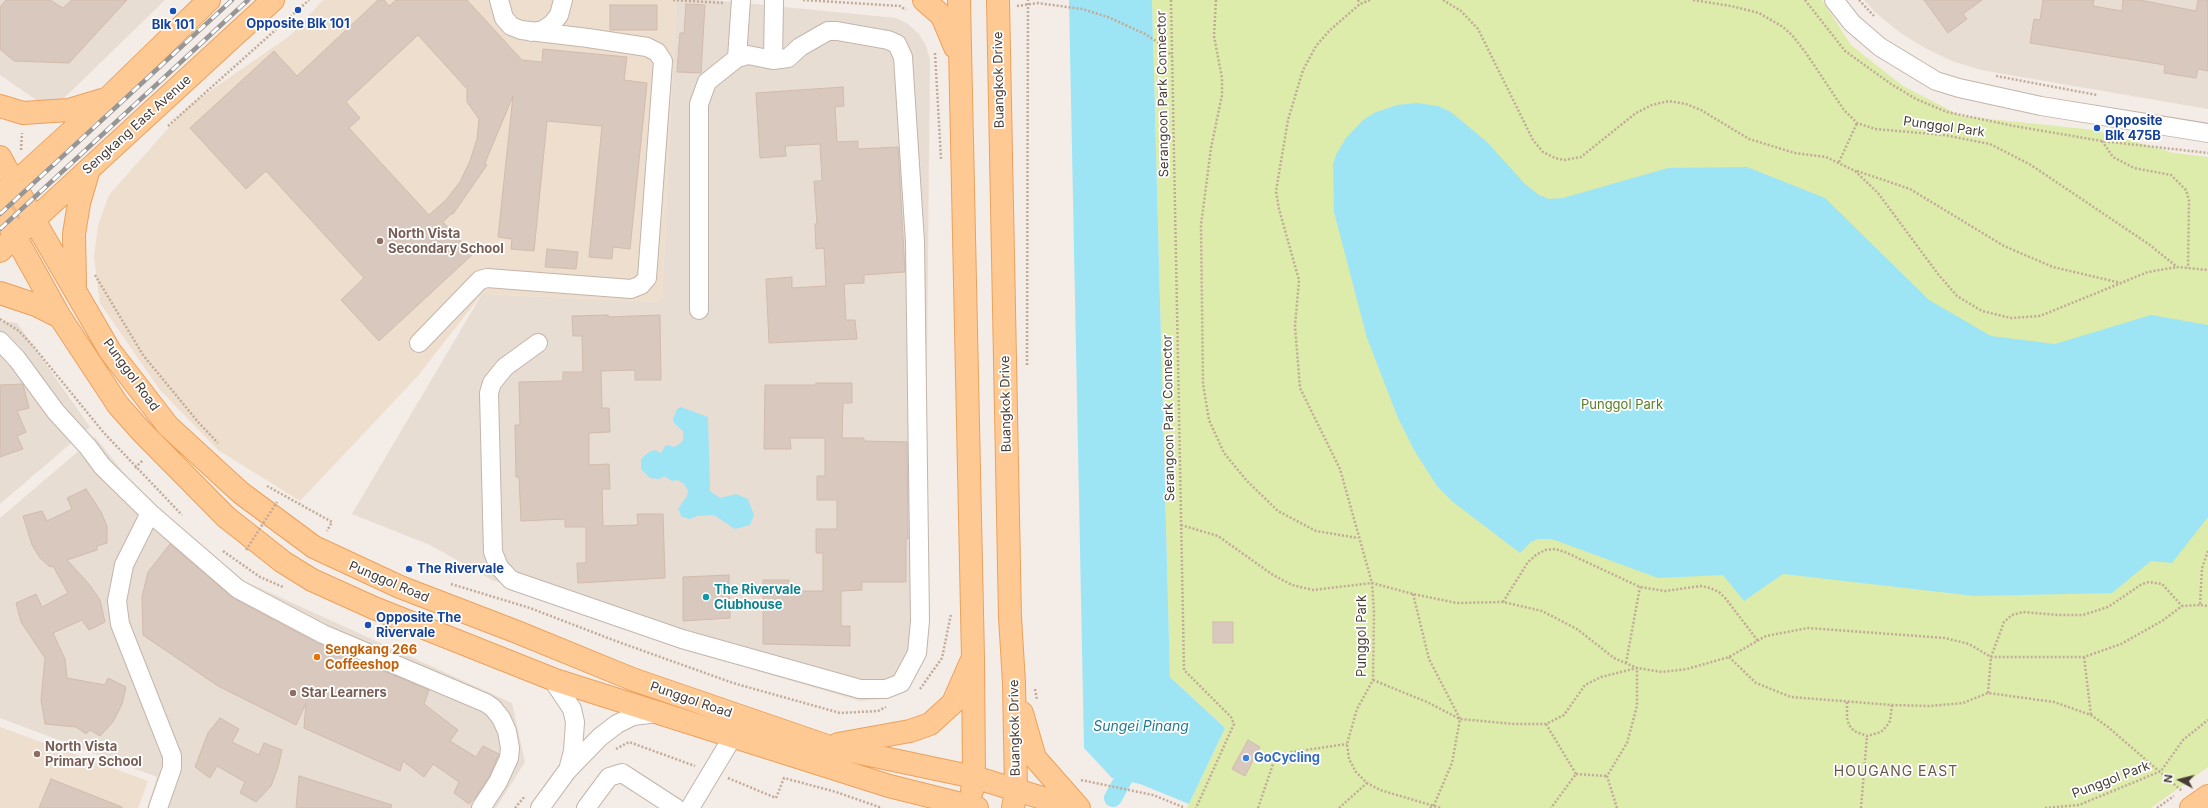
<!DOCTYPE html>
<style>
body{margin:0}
#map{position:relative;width:2208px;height:808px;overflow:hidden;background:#f4ece6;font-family:Inter,sans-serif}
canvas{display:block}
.north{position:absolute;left:2160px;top:760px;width:40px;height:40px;-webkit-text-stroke:3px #fff;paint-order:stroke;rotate:277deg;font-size:11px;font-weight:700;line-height:16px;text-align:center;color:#473c34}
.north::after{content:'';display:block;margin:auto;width:14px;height:18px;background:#473c34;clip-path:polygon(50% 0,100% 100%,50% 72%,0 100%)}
</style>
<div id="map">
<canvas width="2208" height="808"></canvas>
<div class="north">N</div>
</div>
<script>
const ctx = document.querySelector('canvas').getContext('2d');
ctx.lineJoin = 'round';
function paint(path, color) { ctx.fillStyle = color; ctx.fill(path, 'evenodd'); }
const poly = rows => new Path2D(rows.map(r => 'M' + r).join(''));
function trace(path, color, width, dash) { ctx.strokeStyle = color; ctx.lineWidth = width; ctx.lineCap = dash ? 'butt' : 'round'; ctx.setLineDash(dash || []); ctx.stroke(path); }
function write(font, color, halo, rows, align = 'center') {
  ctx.font = font + ' Inter,sans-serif'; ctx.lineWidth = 3.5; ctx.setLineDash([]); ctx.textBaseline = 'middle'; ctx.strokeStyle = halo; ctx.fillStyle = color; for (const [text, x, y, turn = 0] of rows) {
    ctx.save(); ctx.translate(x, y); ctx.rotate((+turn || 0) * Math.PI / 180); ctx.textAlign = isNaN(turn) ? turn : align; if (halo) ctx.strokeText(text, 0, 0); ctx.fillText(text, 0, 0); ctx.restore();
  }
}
paint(poly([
 [0,0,165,0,60,102,39,102,0,75],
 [676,0,713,0,896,18,908,24,919,34,926,46,930,59,924,659,899,691,880,699,860,701,676,647,492,580,430,545,352,514,482,294,662,302],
 [1864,0,2208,0,2208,109,1981,70,1952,61,1925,48,1902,34,1876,13],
 [0,321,17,323,90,427,0,504],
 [95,437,149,504,242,580,512,703,525,762,496,808,147,808,157,777,0,718,0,518]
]), '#e8ddd3');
paint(poly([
 [323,0,676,0,662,302,482,294,417,377,300,501,218,450,160,390,100,303,94,257,98,225,109,195,187,107,291,35],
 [0,727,148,781,138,808,0,808]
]), '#eedece');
paint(poly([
 [1152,0,1822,0,1851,45,1903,86,1961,116,2094,130,2174,153,2208,157,2208,767,2151,808,1187,808,1225,728,1170,677]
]), '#ddebab');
paint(poly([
 [1069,0,1152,0,1170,677,1225,728,1189,804,1140,784,1112,778,1084,748],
 [1417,103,1438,106,1451,112,1488,143,1524,183,1539,195,1549,199,1563,198,1668,168,1747,167,1825,198,1929,300,1991,336,2055,344,2151,315,2208,325,2208,517,2172,563,2151,561,2112,593,1975,596,1783,574,1744,601,1723,575,1658,578,1552,539,1538,539,1531,542,1520,553,1453,502,1437,486,1414,450,1398,418,1367,338,1334,212,1333,165,1336,155,1346,138,1363,120,1374,113,1397,105],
 [681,407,708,417,710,491,720,498,736,494,748,499,754,515,750,525,735,529,714,515,697,516,690,519,682,517,678,509,687,496,688,491,684,484,678,480,672,481,664,476,659,479,650,478,641,469,641,459,649,452,655,450,661,453,666,445,675,447,683,441,683,431,674,423,673,419,677,409]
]), '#9de5f5');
trace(poly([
 [1113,798,1123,780]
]), '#9de5f5', 18);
const building = poly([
 [6,0,50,0,63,8,72,0,127,0,69,63,14,61,0,49,0,7,6,0],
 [378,0,384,0,389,6,396,0,467,0,522,60,542,62,543,49,627,57,624,80,647,83,630,249,613,247,612,259,589,257,602,126,547,121,534,251,511,249,512,239,498,237,513,96,485,163,487,165,453,214,451,214,443,222,473,254,379,341,341,300,364,278,266,171,246,189,190,128,274,51,297,76,378,0],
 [418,35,467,89,467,102,479,119,477,139,470,161,460,182,446,200,429,215,349,128,360,118,346,102,418,35],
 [1924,0,1982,0,1963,14,1967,19,1948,33,1924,0],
 [2043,0,2094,0,2093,6,2122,11,2123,0,2140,0,2196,11,2198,0,2208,0,2208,71,2198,69,2196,78,2164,73,2165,65,2030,43,2034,19,2040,20,2043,0],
 [686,4,705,5,701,73,677,72,680,33,684,33,686,4],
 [610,5,657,5,657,30,610,30,610,5],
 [843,87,844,106,835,107,837,142,858,141,858,149,898,147,905,272,864,275,864,283,844,284,846,320,855,320,857,339,769,343,766,279,792,277,792,288,826,286,824,248,816,249,815,224,817,224,814,181,822,181,820,144,785,146,786,156,760,158,756,93,843,87],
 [547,249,578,252,576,269,545,267,547,249],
 [608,315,608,317,660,315,661,380,635,380,635,370,601,371,602,408,609,408,610,432,589,433,589,465,609,464,610,489,602,489,603,526,638,525,637,514,663,514,665,578,578,583,577,563,586,563,586,527,565,527,565,519,521,521,519,477,516,477,515,425,520,425,519,382,563,381,563,372,583,372,582,336,573,336,572,316,608,315],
 [816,383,852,383,852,403,843,403,842,438,864,438,864,441,907,442,908,539,906,539,906,582,862,582,862,590,841,591,841,626,850,626,850,646,763,644,763,580,789,580,789,591,823,591,823,553,816,553,816,529,837,529,837,500,817,500,817,476,825,476,825,438,790,438,791,449,764,449,765,385,816,385,816,383],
 [23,384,29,408,17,411,26,432,17,436,23,449,0,457,0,385,23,384],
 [86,489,101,512,107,526,107,543,97,546,97,550,67,560,89,584,100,600,105,622,89,630,82,620,53,633,65,659,67,678,105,685,108,678,126,687,122,704,113,722,100,736,90,730,86,734,76,727,45,724,41,700,45,658,21,622,16,603,36,594,42,607,68,593,53,566,50,567,40,558,32,545,23,516,42,511,47,521,72,509,67,498,86,489],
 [170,544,233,598,319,644,429,690,424,704,458,730,450,741,476,757,483,746,499,754,489,777,475,798,469,804,454,793,459,782,433,764,424,777,403,761,400,771,304,728,306,703,296,725,218,686,143,635,142,597,148,572,170,544],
 [729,575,730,618,683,621,683,577,729,575],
 [1213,622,1233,622,1233,643,1213,643,1213,622],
 [220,718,239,729,232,742,259,755,264,743,282,750,278,767,271,786,256,802,240,793,245,782,217,766,210,778,195,767,208,733,220,718],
 [1248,740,1260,747,1245,776,1232,769,1248,740],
 [299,776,392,805,391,808,296,808,299,776],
 [51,779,122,807,122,808,39,808,51,779]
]);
paint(building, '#d9c8bd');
trace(building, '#d2bbad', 1);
const minor = poly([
 [1834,0,1852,23,1880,47,1936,81,1959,88,2041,106,2208,133],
 [532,32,543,30,552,24,559,15,563,0],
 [737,58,741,0],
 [773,60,774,0],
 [0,341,17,359,56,412,88,447,102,466,150,513,238,589,323,634,486,703,493,708,501,718,507,731,510,748,509,758,498,782,481,808],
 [419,343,480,280,487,278,631,289,641,285,647,278,663,61,657,52,647,47,588,38,521,30,511,26,504,18,499,0],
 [538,343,505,367,492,383,489,393,493,552,499,567,511,580,682,639,860,689,886,689,901,683,917,653,920,621,915,242,903,57,897,44,888,40,837,31,828,31,800,47,788,58,773,60,748,55,737,58,707,82,699,104,699,310],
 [150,513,124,565,117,601,120,624,172,756,172,768,158,808],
 [552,679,572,709,575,722,573,751,568,770],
 [540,808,567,771,600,737,617,724,633,716,658,713],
 [586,808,609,777,622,773,676,808],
 [690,808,732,738]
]);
const major = poly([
 [924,0,942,16,955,47],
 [959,0,973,658,974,777,972,791],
 [998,0,1010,617,1014,683,1016,791,1013,808],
 [0,106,23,113,69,110,102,100],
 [0,157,34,220,110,351,168,426,241,493,314,547,400,587,517,632,632,679,827,746,974,777,1075,808],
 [4,193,107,99,209,0],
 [0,209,60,317,118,405,142,432,226,517,283,562,312,580,374,608,555,680,889,786,977,808],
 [0,251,273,0],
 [75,285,74,234,79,203,89,169],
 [0,293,36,305,60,317],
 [1022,713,1035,758,1079,808],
 [838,744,910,731,930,724,953,703,970,664],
 [2191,808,2208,796]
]);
trace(minor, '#c3b5ab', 20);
trace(major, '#eca15c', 24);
trace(poly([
 [673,0,724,3],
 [803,0,900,6,906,10],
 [1171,0,1184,670,1231,717,1234,724,1196,808],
 [1216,0,1214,36,1222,78,1222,95,1211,148,1201,225,1203,384,1209,420,1224,453,1247,481,1278,511,1316,531,1358,538],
 [1358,0,1360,4],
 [1370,0,1360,4,1330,30,1316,46,1303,70,1288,120,1276,191,1279,209,1299,280,1295,326,1300,388,1340,469,1372,583,1413,594,1457,603,1503,602,1542,611,1577,629,1614,658,1637,668,1662,672,1687,669,1729,657,1766,636,1808,628,1945,638,1969,644,1991,657,2084,657,2121,644,2162,621,2182,606,2200,605],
 [1443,0,1461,11,1478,29,1533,140,1543,152,1555,158,1564,160,1581,157,1636,113,1652,105,1669,101,1686,104,1701,110,1749,139,1795,153,1826,157,1855,171,1878,193,1938,274,1957,296,1982,311,2011,318,2040,316,2148,272,2177,267],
 [1693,0,1731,6,1759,13,1783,27,1792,35,1806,53,1844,110,1857,123,1875,129,1944,135,1990,144,2031,165,2150,245,2177,267,2208,270],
 [1805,0,1845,51,1891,84,1916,99,1947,112,2014,126,2102,141,2208,153],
 [1859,0,1874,16],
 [1017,6,1038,3,1082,9,1108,17,1145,34,1162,45,1172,56],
 [935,53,941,159],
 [1996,76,2097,95],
 [168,126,309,0],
 [2102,141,2113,157,2134,168,2171,175,2186,190,2189,200,2188,268],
 [21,150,22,133],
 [1839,162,1857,123],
 [1857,171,1910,189,2004,246,2053,267,2121,283],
 [95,275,143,355,199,423,218,443],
 [0,319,19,331,33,346,104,433,182,515],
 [1027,365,1028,0],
 [135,468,143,460],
 [267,486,332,522,327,531],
 [1181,525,1218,536,1273,575,1292,585,1313,590,1372,583,1374,612,1373,680,1357,709,1347,744,1349,759,1356,772,1367,783,1380,790,1441,808],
 [223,551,260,577,283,587],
 [2208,551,2202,568,2200,605,2208,606],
 [451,584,530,608,613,640,733,683,840,713,878,711,886,707],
 [1413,594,1429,659,1460,719,1452,763,1434,805,1430,808],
 [1503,602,1528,562,1536,555,1545,550,1555,549,1565,552,1640,587,1665,591,1701,586,1710,588,1719,592,1726,599,1758,641],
 [1729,657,1756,683,1791,697,1892,705,1930,706,1963,703,1988,693,2054,702,2091,715,2108,727,2182,791],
 [2084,657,2091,715],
 [1626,663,1640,587],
 [1373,680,1427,702,1460,719,1514,724,1546,724,1564,715,1585,685,1601,677,1637,668,1637,706,1627,743,1607,776,1617,808],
 [920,689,942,658,951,614],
 [1035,689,1037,700],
 [1988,693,1991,657,2004,622,2012,615,2023,612,2058,615,2083,615,2108,607,2142,584,2149,582,2162,584,2182,606],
 [1847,702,1847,718,1849,725,1854,731,1867,736,1881,732,1886,727,1890,721,1892,705],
 [1546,724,1576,774,1551,808],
 [616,749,629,742,695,766],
 [1576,774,1607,776],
 [728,778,776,798,784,778,836,792,882,808],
 [1081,780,1153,795,1185,808],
 [515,808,525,796],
 [1258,808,1273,764,1278,758,1292,752,1347,744],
 [1339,808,1367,783],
 [1861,808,1867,736],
 [2045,808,2079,805,2161,771,2183,740,2208,720],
 [2157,808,2174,796]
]), '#c3aa98', 2.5, [2, 2]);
trace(minor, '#fff', 18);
trace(major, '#ffc994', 22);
const rail = poly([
 [0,214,232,0],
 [0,229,248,0]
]);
trace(rail, '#969696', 4.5);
trace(rail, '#fff', 3, [9]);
trace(poly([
 [246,550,277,502]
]), '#c3aa98', 2.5, [2, 2]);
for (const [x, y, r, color] of [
 [298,10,4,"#1a4fb4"],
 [173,11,4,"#1a4fb4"],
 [2097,128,4,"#1a4fb4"],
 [380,241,4,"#8d6e63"],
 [409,569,4,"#1a4fb4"],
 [706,597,4,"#0f9aa8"],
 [368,625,4,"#1a4fb4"],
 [317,657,4,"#e8710a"],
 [293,693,4,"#8d6e63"],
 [37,754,4,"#8d6e63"],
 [1246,758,4,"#3f7fe0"]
]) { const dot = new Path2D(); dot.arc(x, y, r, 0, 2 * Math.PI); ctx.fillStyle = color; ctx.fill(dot); trace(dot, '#fff', 1.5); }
write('bold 13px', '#164399', '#fff', [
 ["Opposite Blk 101",298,24,"center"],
 ["Blk 101",173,25,"center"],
 ["Opposite",2105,121],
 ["Blk 475B",2105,136],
 ["The Rivervale",417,569],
 ["Opposite The",376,618],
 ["Rivervale",376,633]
], 'left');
write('13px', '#473c34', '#fff', [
 ["Buangkok Drive",999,80,-91],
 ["Serangoon Park Connector",1163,94,-91],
 ["Sengkang East Avenue",137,125,-42],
 ["Punggol Park",1944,127,8],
 ["Punggol Road",131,375,54],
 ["Buangkok Drive",1006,404,-91],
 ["Serangoon Park Connector",1169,418,-91],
 ["Punggol Road",389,582,23],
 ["Punggol Park",1362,636,-90],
 ["Punggol Road",691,700,19],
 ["Buangkok Drive",1015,728,-91],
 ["Punggol Park",2111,780,-21]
]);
write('bold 13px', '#785e54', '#fff', [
 ["North Vista",388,234],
 ["Secondary School",388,249],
 ["Star Learners",301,693],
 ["North Vista",45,747],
 ["Primary School",45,762]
], 'left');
write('13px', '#597d24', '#fff', [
 ["Punggol Park",1622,405]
]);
write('bold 13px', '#0d838f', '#fff', [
 ["The Rivervale",714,590],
 ["Clubhouse",714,605]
], 'left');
write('bold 13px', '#c56008', '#fff', [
 ["Sengkang 266",325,650],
 ["Coffeeshop",325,665]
], 'left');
write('bold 13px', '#366cbe', '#fff', [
 ["GoCycling",1254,758]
], 'left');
write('italic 14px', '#217a90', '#fff', [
 ["Sungei Pinang",1141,727]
]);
ctx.letterSpacing = '1px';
write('14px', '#6b574b', '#fff', [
 ["HOUGANG EAST",1896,772]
]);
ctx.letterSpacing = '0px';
</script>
